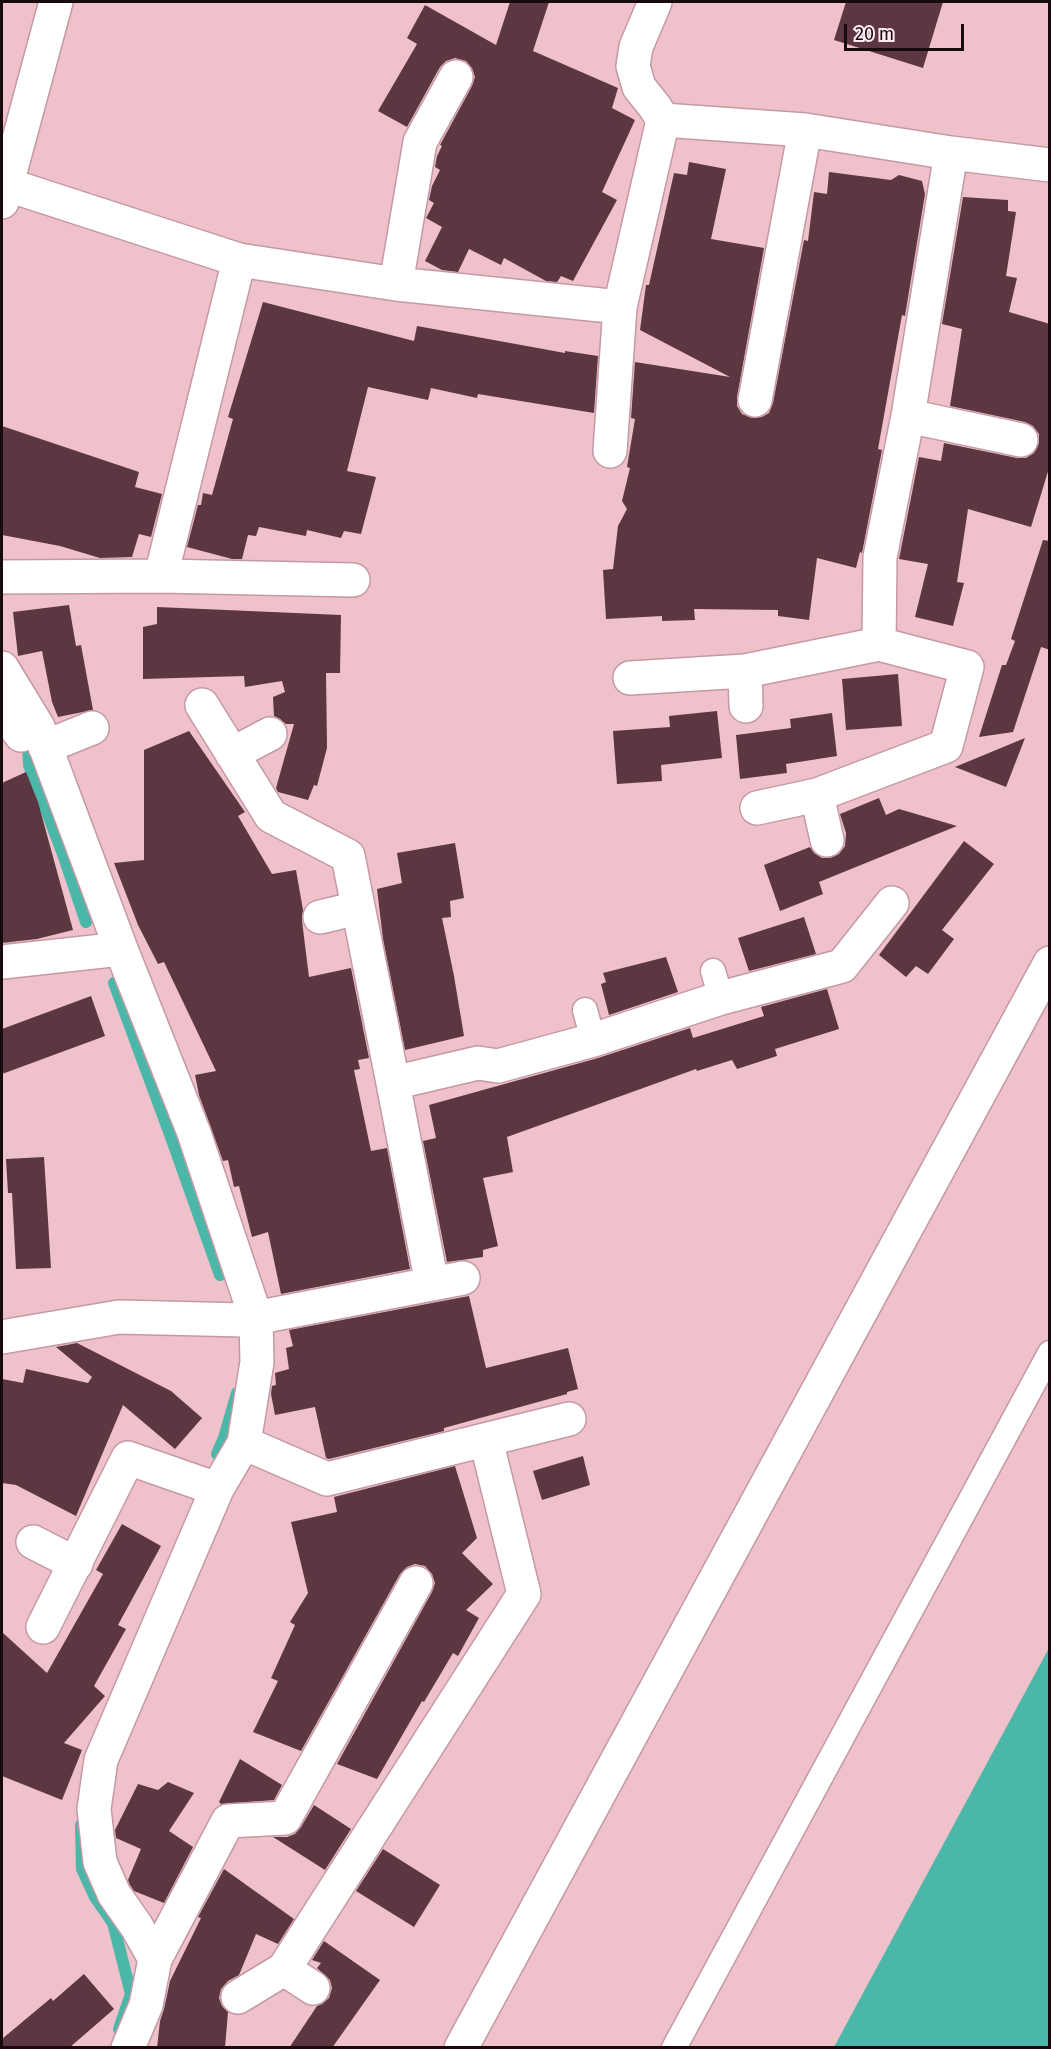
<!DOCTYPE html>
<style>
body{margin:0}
#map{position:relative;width:1051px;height:2049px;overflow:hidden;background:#eec1cb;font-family:"Fira Sans",sans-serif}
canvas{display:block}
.frame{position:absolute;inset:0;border:3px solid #190a0e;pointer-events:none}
.scale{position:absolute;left:844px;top:24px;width:120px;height:27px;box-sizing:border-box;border:3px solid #190a0e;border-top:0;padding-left:8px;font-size:18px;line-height:21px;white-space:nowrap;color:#190a0e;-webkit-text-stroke:4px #fdeaee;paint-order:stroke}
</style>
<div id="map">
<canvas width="1051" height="2049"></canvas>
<div class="frame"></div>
<div class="scale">20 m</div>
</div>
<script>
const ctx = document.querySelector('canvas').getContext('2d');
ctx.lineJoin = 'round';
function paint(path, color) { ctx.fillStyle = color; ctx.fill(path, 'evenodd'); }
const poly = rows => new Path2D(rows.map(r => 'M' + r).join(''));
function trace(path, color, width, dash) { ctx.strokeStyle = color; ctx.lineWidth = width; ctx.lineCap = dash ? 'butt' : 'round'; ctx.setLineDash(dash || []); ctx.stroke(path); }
paint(poly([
 [1049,1648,1049,2047,834,2047]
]), '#4bb7a8');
trace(poly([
 [28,742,29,765,63,854,86,922],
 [114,983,172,1140,220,1275],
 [217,1454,224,1438,237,1393],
 [81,1825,82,1869,95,1897,113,1923,131,1994,119,2029]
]), '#4bb7a8', 12);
paint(poly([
 [510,2,549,2,533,51,618,88,612,108,635,120,602,192,617,200,573,281,561,276,557,282,546,281,504,258,501,265,469,249,458,272,442,270,425,261,442,227,426,218,434,203,429,200,432,186,440,170,435,167,437,156,442,146,440,145,472,86,475,77,472,68,466,61,455,58,446,61,440,67,407,127,378,111,417,44,407,38,425,5,496,45],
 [846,2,943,2,923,68,834,40],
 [689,162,726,169,711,239,764,248,737,397,737,406,742,414,752,418,762,417,769,413,773,403,804,240,808,241,814,192,827,194,829,172,891,180,899,175,922,181,925,194,905,316,902,315,878,449,882,450,862,553,860,552,856,568,817,558,809,620,778,616,778,610,694,609,695,620,662,621,662,616,606,619,603,570,613,569,618,526,627,509,622,501,630,468,627,467,635,419,631,418,635,362,730,377,640,330,646,285,649,285,674,173,687,175],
 [963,197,1008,200,1008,211,1016,212,1006,276,1017,278,1009,312,1050,324,1050,465,1031,527,968,509,957,582,964,583,953,626,915,617,928,564,899,559,919,457,941,461,944,443,1017,458,1026,458,1034,453,1039,443,1039,434,1033,426,1025,422,950,406,962,329,942,324],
 [263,302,414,341,417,326,565,353,565,351,598,356,594,413,478,394,477,398,431,388,428,400,368,387,347,471,376,477,361,534,344,531,341,538,307,530,306,536,259,527,256,536,248,535,242,559,232,559,187,547,198,505,201,505,203,493,212,495,233,419,228,417],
 [2,426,139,472,135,487,162,494,151,537,139,534,132,557,100,558,60,546,2,535],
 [1043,540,1050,541,1050,650,1041,647,1013,732,979,737,1002,665,1006,665,1015,641,1011,639],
 [69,605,76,646,81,645,93,710,58,717,52,702,42,651,18,656,13,612],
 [157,607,341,615,340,673,326,673,327,748,317,786,314,785,308,800,278,792,276,788,294,724,286,724,280,719,274,716,273,697,285,692,282,681,245,687,244,676,143,679,143,627,157,624],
 [898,674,902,726,846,730,842,679],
 [717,711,722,758,661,765,662,781,617,784,613,731,670,727,669,716],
 [832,713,837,756,786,764,787,773,740,779,736,735,791,728,790,719],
 [189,731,245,812,238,816,272,874,296,870,303,910,302,921,309,977,351,968,369,1058,358,1060,360,1069,354,1070,371,1151,387,1148,410,1269,281,1294,268,1232,252,1237,239,1186,234,1187,228,1160,223,1161,199,1095,195,1075,216,1071,164,962,158,964,138,925,114,863,144,860,144,750],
 [1025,738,1006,787,955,767],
 [26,772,38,802,73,930,37,939,2,943,2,783],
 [879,798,886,815,899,809,957,826,819,882,823,894,780,911,764,865,810,847,814,853,822,858,830,858,839,854,845,846,846,833,840,814],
 [964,841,994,864,942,930,954,939,928,974,916,966,906,977,879,955],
 [455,843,464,898,450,901,451,917,442,918,454,976,464,1036,405,1050,383,939,377,889,402,883,397,853],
 [804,917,816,954,749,971,738,938],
 [666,957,678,992,609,1015,601,984,606,982,603,973],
 [827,989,839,1029,775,1049,777,1056,737,1069,732,1060,697,1071,696,1069,507,1137,513,1172,483,1178,498,1246,483,1250,483,1257,447,1262,423,1141,436,1138,429,1105,598,1058,690,1028,693,1038,764,1016,761,1007],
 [91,996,105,1036,2,1074,2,1029],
 [44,1157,51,1268,16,1269,12,1193,8,1193,6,1159],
 [469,1296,486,1368,568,1348,578,1389,567,1392,567,1394,444,1428,444,1431,329,1459,326,1458,315,1407,275,1415,271,1394,272,1386,276,1385,275,1373,289,1369,286,1348,293,1346,289,1330],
 [77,1343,171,1391,202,1418,175,1449,123,1405,76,1516,16,1485,2,1483,2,1379,23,1383,26,1369,88,1383,92,1377,56,1347],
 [583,1456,590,1485,542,1500,533,1471],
 [455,1466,477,1538,462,1553,493,1584,466,1610,479,1618,458,1656,453,1653,424,1702,422,1701,377,1779,337,1764,432,1592,435,1583,432,1574,425,1566,415,1564,407,1567,400,1574,301,1751,253,1732,278,1681,271,1678,295,1625,290,1622,308,1593,291,1522,337,1512,334,1497],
 [122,1524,161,1546,118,1625,126,1629,94,1686,105,1696,64,1743,82,1750,62,1800,2,1776,2,1632,47,1673,103,1574,96,1570],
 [240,1759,282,1785,274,1800,221,1804,219,1802],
 [168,1782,194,1793,169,1831,193,1847,164,1903,134,1891,130,1885,128,1880,141,1849,116,1838,115,1830,138,1784,158,1790],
 [314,1805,351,1829,325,1870,273,1837,287,1837,295,1834,301,1827],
 [383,1849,440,1885,414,1927,356,1891],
 [224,1869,294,1919,278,1944,256,1934,239,1975,228,1981,221,1989,219,1998,222,2006,228,2012,225,2048,157,2048,160,2021,164,2009,170,1981,201,1918,198,1917],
 [324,1941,380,1980,332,2048,289,2048,317,2006,322,2004,329,1998,332,1988,330,1980,317,1968,321,1963,312,1960],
 [84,1974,114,2009,69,2048,2,2048,2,2039,51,1998,53,2001]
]), '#5c3741');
const service = poly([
 [713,971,721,998],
 [585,1010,593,1040],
 [674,2048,1050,1353]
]);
const minor = poly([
 [663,120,805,130,951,153,1050,165],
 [2,183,239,260,396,284,620,307,663,120,655,107,639,87,633,66,636,47,655,2],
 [2,202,56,2],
 [396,284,420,142,456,77],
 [755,400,805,130],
 [908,416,1021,440],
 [610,451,620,307],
 [161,576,239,260],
 [2,577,161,576,353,580],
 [879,644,880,557,908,416,951,153],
 [2,668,38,727],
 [745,671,746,706],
 [630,678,745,671,879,644,967,667,946,746,817,795,757,808],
 [202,705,271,816,348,856,393,1083],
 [2,709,21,735,38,727,121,949,194,1133,256,1318,257,1362,244,1443,217,1489,101,1760,94,1809,100,1862,114,1894,137,1927,155,1959],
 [45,747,92,728],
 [232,754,270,734],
 [817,795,827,840],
 [320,917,358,908],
 [2,962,121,949],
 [432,1284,393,1083,478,1063,498,1066,593,1040,721,998,842,966,892,903],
 [2,1337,119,1317,244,1320,463,1278],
 [244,1443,327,1479,569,1419],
 [33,1542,76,1564],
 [43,1627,128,1458,217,1489],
 [284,1969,313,1988],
 [238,1997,284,1969,524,1594,486,1440],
 [128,2048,146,2005,155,1959,228,1821,285,1818,416,1583]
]);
const tertiary = poly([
 [461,2048,1050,963]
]);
trace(service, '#c599a4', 27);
trace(minor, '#c599a4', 36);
trace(tertiary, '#c599a4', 36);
trace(service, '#fff', 24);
trace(minor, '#fff', 33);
trace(tertiary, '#fff', 33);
</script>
